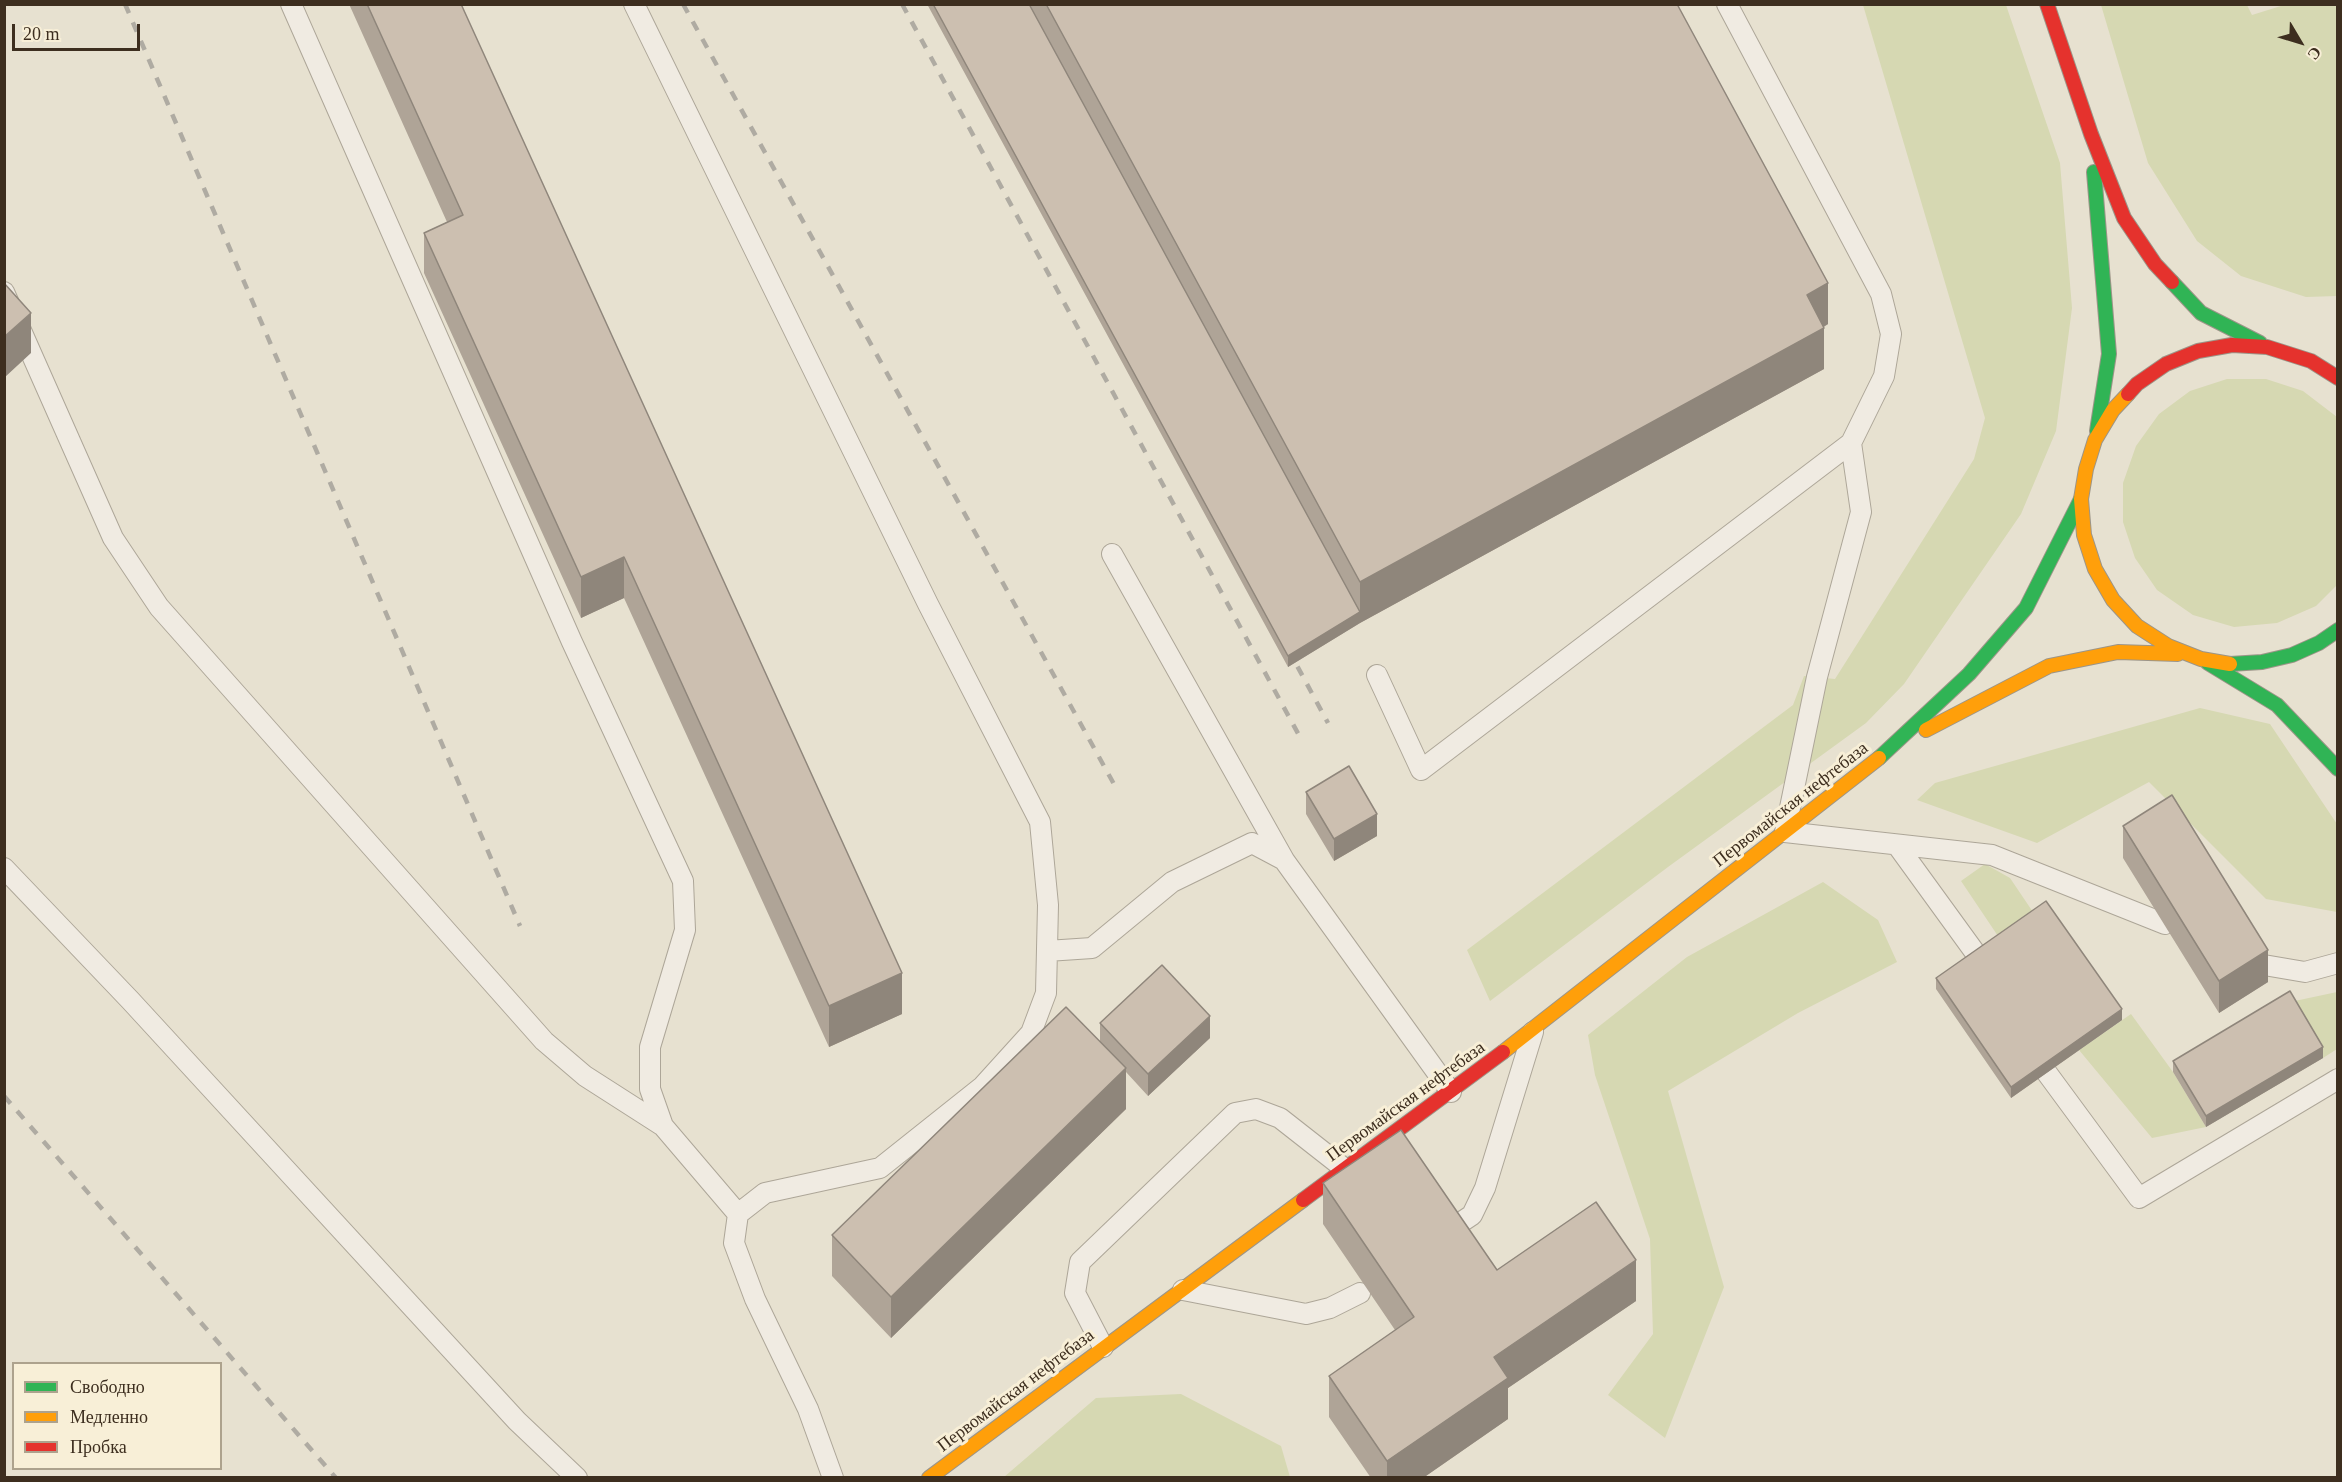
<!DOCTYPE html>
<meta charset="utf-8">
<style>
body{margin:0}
#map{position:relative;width:2342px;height:1482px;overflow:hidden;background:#e7e1d0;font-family:"Times New Roman",serif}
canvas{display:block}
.frame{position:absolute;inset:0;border:6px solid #3d2e1f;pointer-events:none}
.legend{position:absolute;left:12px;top:1362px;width:210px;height:108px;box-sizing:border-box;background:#f8efd7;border:2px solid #ada28d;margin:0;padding:8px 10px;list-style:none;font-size:18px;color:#3d2e1f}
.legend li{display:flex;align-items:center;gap:12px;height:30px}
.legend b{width:30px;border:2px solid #ada28d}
.north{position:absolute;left:2270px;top:12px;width:60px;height:60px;-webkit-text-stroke:4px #f8efd7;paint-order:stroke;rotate:128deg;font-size:16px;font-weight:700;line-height:24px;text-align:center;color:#3d2e1f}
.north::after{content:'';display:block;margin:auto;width:21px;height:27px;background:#3d2e1f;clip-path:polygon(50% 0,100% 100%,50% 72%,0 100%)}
.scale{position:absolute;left:12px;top:24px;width:128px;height:27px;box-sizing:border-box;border:3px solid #3d2e1f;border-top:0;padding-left:8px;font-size:18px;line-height:21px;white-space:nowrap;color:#3d2e1f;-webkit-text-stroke:4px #f8efd7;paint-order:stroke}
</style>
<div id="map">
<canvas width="2342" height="1482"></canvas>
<div class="frame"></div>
<ul class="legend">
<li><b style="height:8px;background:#30b455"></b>Свободно</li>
<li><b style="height:8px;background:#ff9f0a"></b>Медленно</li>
<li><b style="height:8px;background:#e5322d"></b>Пробка</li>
</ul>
<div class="north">С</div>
<div class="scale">20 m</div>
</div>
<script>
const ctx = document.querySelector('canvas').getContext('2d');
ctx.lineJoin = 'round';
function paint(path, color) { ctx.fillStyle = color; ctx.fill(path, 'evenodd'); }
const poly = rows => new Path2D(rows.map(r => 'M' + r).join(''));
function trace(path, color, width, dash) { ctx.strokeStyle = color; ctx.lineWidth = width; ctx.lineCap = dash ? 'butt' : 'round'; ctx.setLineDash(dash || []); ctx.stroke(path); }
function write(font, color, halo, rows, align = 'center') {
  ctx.font = font + ' "Times New Roman",serif'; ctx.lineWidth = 6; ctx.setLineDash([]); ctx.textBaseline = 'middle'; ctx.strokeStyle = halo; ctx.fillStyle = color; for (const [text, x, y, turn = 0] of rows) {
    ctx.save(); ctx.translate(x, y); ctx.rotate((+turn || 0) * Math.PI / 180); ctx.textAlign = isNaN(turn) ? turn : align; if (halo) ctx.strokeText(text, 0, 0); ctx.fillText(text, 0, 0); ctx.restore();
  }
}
paint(poly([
 [1863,5,2006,5,2060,163,2072,308,2056,431,2021,514,1904,684,1866,723,1668,867,1490,1001,1467,950,1793,705,1804,676,1835,679,1974,459,1985,418],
 [2101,5,2247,5,2252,15,2284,5,2337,5,2337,296,2306,297,2241,276,2197,241,2148,163],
 [2227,379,2266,379,2303,391,2337,417,2337,585,2316,606,2277,623,2234,627,2193,615,2157,590,2135,558,2123,522,2123,483,2136,446,2159,414,2190,391],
 [2200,708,2270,724,2337,824,2337,912,2266,899,2149,782,2037,843,1917,800,1935,783],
 [1985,864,2010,878,2037,918,2002,942,1961,881],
 [1823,882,1878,920,1897,962,1798,1013,1668,1091,1724,1287,1665,1438,1608,1395,1653,1334,1650,1239,1595,1075,1588,1035,1687,957],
 [2337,992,2337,1049,2323,1058,2290,1002],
 [2131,1014,2173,1072,2206,1127,2152,1138,2079,1050],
 [1181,1394,1281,1446,1290,1477,1004,1477,1096,1398]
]), '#d6d8b2');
const lane = poly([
 [291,4,572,642,683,881,685,930,650,1047,650,1089,663,1126,738,1214],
 [634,4,928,604,1040,822,1048,905,1046,993,1031,1033,983,1086,880,1168,765,1193,738,1214,734,1243,755,1299,808,1409,833,1478],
 [1727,4,1881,294,1891,334,1884,376,1851,443,1861,512,1817,677,1785,832,1992,855,2165,924],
 [4,292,113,538,159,607,544,1041,585,1076,663,1126],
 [1112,554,1284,860],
 [1377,675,1421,770,1851,443],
 [1897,845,1979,958],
 [4,868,130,1000,517,1421,577,1478],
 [1047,951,1092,948,1172,882,1252,843,1284,860,1451,1092],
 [2258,964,2305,972,2338,963],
 [2047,1073,2139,1198,2338,1079],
 [1454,1227,1472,1215,1485,1188,1533,1032],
 [1183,1290,1306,1314,1330,1308,1360,1293],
 [1103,1347,1075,1293,1080,1262,1235,1113,1256,1109,1280,1118,1345,1169]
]);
const fast = poly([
 [2094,172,2109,354,2097,431],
 [2172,282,2201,313,2260,343],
 [2208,663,2277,705,2338,769],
 [2230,664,2262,662,2292,655,2319,643,2338,630],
 [1879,758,1969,674,2026,608,2081,499]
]);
const slow = poly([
 [2128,394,2113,410,2095,440,2086,469,2081,499,2084,535,2095,569,2113,600,2137,626,2168,646,2201,659,2230,664],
 [1926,730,2049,666,2118,652,2178,654],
 [1503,1052,1879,758],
 [929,1478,1303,1200]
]);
const jam = poly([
 [2047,4,2091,134,2124,218,2155,264,2172,282],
 [2128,394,2137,384,2166,364,2198,351,2232,345,2267,347,2311,361,2338,378],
 [1303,1200,1503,1052]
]);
trace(lane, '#ada698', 22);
trace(fast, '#9c9588', 16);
trace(slow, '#9c9588', 16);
trace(jam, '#9c9588', 16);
trace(lane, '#f0ebe2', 20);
trace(fast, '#30b455', 14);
trace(slow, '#ff9f0a', 14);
trace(jam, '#e5322d', 14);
trace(poly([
 [125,4,520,926],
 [683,4,1115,786],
 [902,4,1301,739],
 [1288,649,1328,723],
 [4,1096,336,1478]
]), '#afaba2', 4.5, [10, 10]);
paint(poly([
 [349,4,461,4,902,1014,829,1047,624,598,581,618,424,273,424,233,447,222],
 [927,4,1677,4,1828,324,1824,327,1824,369,1360,623,1288,667],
 [1306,792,1377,836,1334,861,1306,814],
 [2123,826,2268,982,2219,1013,2123,858],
 [1936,978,2122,1020,2011,1098,1936,989],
 [1100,1023,1210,1038,1148,1096,1126,1072,1126,1109,891,1338,832,1276,832,1235,1100,1042],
 [2323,1058,2206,1127,2173,1072,2173,1061],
 [1323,1183,1497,1270,1636,1301,1508,1388,1508,1419,1423,1478,1371,1478,1329,1417,1329,1376,1395,1330,1323,1224]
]), '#afa497');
paint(poly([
 [1828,283,1828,324,1807,336,1807,295],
 [31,313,31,353,4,378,4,337],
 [1824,328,1824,369,1360,623,1288,667,1288,656,1360,612,1360,582],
 [624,557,624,598,581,618,581,577],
 [1377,814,1377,836,1334,861,1334,839],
 [2268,950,2268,982,2219,1013,2219,981],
 [902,973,902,1014,829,1047,829,1006],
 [2122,1009,2122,1020,2011,1098,2011,1087],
 [1210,1016,1210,1038,1148,1096,1148,1074],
 [2323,1047,2323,1058,2206,1127,2206,1116],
 [1126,1068,1126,1109,891,1338,891,1297],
 [1636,1260,1636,1301,1508,1388,1508,1419,1423,1478,1387,1478,1387,1461,1494,1357]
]), '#8f867b');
const building = poly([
 [367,4,461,4,902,973,829,1006,624,557,581,577,424,233,463,215,367,4],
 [933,4,1029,4,1360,612,1288,656,933,4],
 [1046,4,1677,4,1828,283,1807,295,1824,328,1360,582,1046,4],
 [4,283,31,313,4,337,4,283],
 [1349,766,1377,814,1334,839,1306,792,1349,766],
 [2172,795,2268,950,2219,981,2123,826,2172,795],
 [2046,901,2122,1009,2011,1087,1936,978,2046,901],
 [1162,965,1210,1016,1148,1074,1100,1023,1162,965],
 [2290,991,2323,1047,2206,1116,2173,1061,2290,991],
 [1066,1007,1126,1068,891,1297,832,1235,1066,1007],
 [1401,1130,1497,1270,1596,1202,1636,1260,1494,1357,1508,1378,1387,1461,1329,1376,1414,1317,1323,1183,1401,1130]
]);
paint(building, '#ccbfb0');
trace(building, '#8f867b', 1.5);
write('18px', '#3d2e1f', '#f8efd7', [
 ["Первомайская нефтебаза",1791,805,-38],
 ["Первомайская нефтебаза",1406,1102,-36],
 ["Первомайская нефтебаза",1016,1391,-37]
]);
</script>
